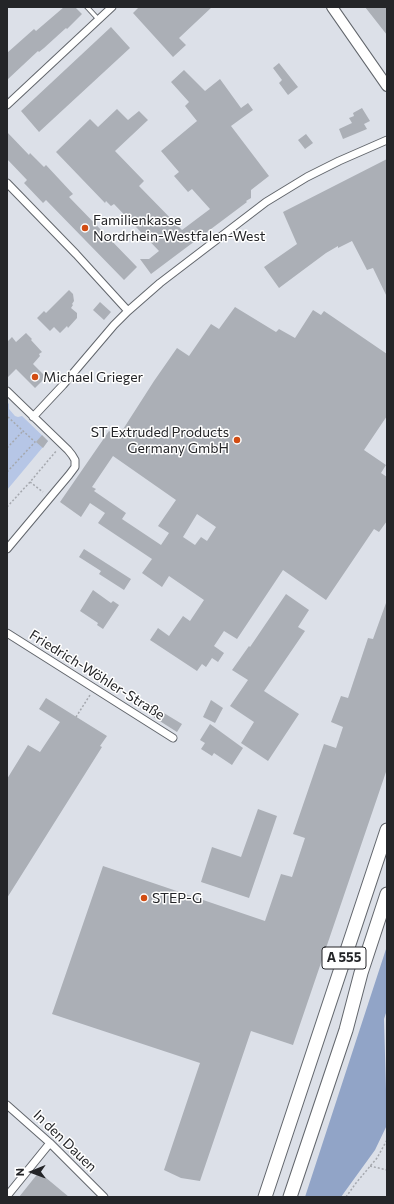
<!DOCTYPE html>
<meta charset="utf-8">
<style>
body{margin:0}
#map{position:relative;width:394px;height:1204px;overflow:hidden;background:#dce0e8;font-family:Commissioner,sans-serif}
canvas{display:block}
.frame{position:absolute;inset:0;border:8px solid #242528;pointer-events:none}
.north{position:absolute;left:12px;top:1152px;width:40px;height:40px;-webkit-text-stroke:3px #fff;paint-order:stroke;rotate:269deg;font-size:11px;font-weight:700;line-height:16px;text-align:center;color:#242528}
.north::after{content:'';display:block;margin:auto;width:14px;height:18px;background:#242528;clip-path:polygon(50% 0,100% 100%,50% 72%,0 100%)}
</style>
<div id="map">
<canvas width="394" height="1204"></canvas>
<div class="frame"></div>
<div class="north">N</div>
</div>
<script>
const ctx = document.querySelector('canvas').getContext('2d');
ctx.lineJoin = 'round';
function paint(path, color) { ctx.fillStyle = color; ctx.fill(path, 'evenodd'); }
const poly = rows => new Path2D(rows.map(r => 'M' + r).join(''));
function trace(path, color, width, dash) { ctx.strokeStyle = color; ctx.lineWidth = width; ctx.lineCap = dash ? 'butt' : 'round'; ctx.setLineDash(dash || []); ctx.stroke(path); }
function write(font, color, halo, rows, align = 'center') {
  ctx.font = font + ' Commissioner,sans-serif'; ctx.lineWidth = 3; ctx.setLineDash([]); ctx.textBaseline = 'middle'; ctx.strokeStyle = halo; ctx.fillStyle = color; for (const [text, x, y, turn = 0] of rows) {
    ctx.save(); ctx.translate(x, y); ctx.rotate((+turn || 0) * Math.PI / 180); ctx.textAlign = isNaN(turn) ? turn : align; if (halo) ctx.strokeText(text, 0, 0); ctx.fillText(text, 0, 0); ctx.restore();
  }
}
paint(poly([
 [7,402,9,404,9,409,15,416,18,417,22,416,48,441,7,490]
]), '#b6c6e6');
paint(poly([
 [387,946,387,1010,384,1019,387,1125,375,1150,341,1197,305,1197]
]), '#91a4c7');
paint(poly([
 [64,7,75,7,82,14,67,29,66,28,44,48,39,52,38,51,7,80,7,53,34,29,36,31],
 [139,7,212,7,179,38,186,45,173,57,133,13],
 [365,7,387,7,387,35],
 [111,27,130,48,39,132,21,111],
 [279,63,298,87,288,95,279,83,282,80,273,68],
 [184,70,205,91,220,79,241,108,248,103,253,110,231,126,269,176,251,190,251,198,246,201,247,202,151,274,140,259,149,259,159,251,114,204,111,206,106,201,105,203,56,152,90,119,98,127,117,109,128,120,139,111,148,120,115,151,144,181,139,186,182,230,210,209,192,189,188,192,174,176,179,172,161,151,197,121,185,106,189,102,171,82],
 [362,108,370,121,364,124,367,129,343,139,339,129,352,123,349,118,354,116,353,113],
 [7,132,29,155,30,153,44,167,46,165,73,194,69,197,137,267,124,280,46,200,43,203,24,183,27,180,7,159],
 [306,134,313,143,305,149,298,140],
 [387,159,387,297,373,268,367,270,352,241,338,248,338,246,326,253,279,288,264,267,297,244,283,212],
 [69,290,73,294,74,301,72,304,73,305,71,308,77,313,77,318,68,328,67,326,60,333,54,327,50,331,37,318,44,311,46,313],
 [100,302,111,312,104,320,93,310],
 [235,307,276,332,279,329,295,338,313,310,321,315,324,311,387,354,387,416,364,450,386,465,381,473,387,477,387,521,379,532,374,529,326,600,283,570,237,639,224,631,214,646,224,653,218,662,212,658,206,667,202,664,197,671,150,640,158,628,169,636,183,616,190,621,204,600,169,576,162,587,142,573,152,559,98,523,105,513,90,503,81,517,60,502,109,431,112,433,114,430,120,434,154,381,177,348,189,356,211,324,219,329],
 [113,456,176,500,158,526,169,533,161,545,122,519,126,513,94,491,96,489,92,487],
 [197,514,216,527,207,541,201,537,195,545,183,537],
 [26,333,32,339,31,340,42,352,39,354,40,356,33,364,46,377,35,388,16,369,7,378,7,342,12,337,16,342],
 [42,435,48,441,43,448,36,442],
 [84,549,131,579,124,590,99,574,101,571,79,557],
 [93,590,111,603,113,601,119,605,103,629,97,625,98,623,80,611],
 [286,594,309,610,298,627,305,631,264,691,299,714,268,761,241,743,254,722,230,706,248,680,232,670,249,646,250,647],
 [386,603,387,603,387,769,293,1045,251,1031,200,1181,181,1178,164,1170,200,1063,52,1014,103,866,265,921,281,874,292,877,305,838,293,834,324,744,336,748,343,727,331,722,341,696,348,698,368,638,373,639],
 [46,698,107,736,100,746,102,747,7,898,7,779,28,745,40,752,60,722,39,709],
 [211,700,223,708,215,723,203,717],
 [149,704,182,724,177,732,144,711],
 [210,724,243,748,232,765,214,753,212,756,201,749,205,743,200,740],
 [258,809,277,816,249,898,201,882,212,847,241,857],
 [39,1172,69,1197,19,1197]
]), '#abafb6');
const lane = poly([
 [87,7,99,20]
]);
const street = poly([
 [7,105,112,7],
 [7,183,76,254,128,311],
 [7,391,68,450,72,455,75,460,75,467,69,475,7,549],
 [33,417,63,385,114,325,128,311,160,283,266,202,307,177,339,161,387,140],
 [7,633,173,738],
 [7,1105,50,1143,104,1197],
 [7,1196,50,1143]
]);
const secondary = poly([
 [332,7,387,86]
]);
const highway = poly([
 [265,1197,387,830],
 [290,1197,346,1030,361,973,387,894]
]);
trace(lane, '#62666c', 5.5);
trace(street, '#62666c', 9);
trace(secondary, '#62666c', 12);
trace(highway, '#62666c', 15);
trace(poly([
 [7,448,23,431],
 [7,472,35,442,8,417],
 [30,482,43,492],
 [7,507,30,482,57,450],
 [76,717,90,695],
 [370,1166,387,1170],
 [346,1197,356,1183,377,1158,387,1140]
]), '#a5a8ae', 1.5, [2, 2]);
trace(lane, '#fff', 3.5);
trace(street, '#fff', 7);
trace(secondary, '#fff', 10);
trace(highway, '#fff', 13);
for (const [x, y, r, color] of [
 [85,228,4,"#d24c12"],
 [35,377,4,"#d24c12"],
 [237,440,4,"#d24c12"],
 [144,898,4,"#d24c12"]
]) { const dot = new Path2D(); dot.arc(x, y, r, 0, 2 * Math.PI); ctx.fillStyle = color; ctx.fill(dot); trace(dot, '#fff', 1.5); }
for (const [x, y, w] of [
 [344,958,44]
]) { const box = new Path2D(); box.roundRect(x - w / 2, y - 11, w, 22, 3); ctx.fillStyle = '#fff'; ctx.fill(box); trace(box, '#242528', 1); }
write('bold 13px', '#242528', null, [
 ["A 555",344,958]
]);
write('14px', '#242528', '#fff', [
 ["Familienkasse",93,220],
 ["Nordrhein-Westfalen-West",93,236],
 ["Michael Grieger",43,377],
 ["ST Extruded Products",229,432,"right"],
 ["Germany GmbH",229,448,"right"],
 ["STEP-G",152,898]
], 'left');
write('14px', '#242528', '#fff', [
 ["Friedrich-Wöhler-Straße",97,675,32],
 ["In den Dauen",65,1141,44]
]);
</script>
